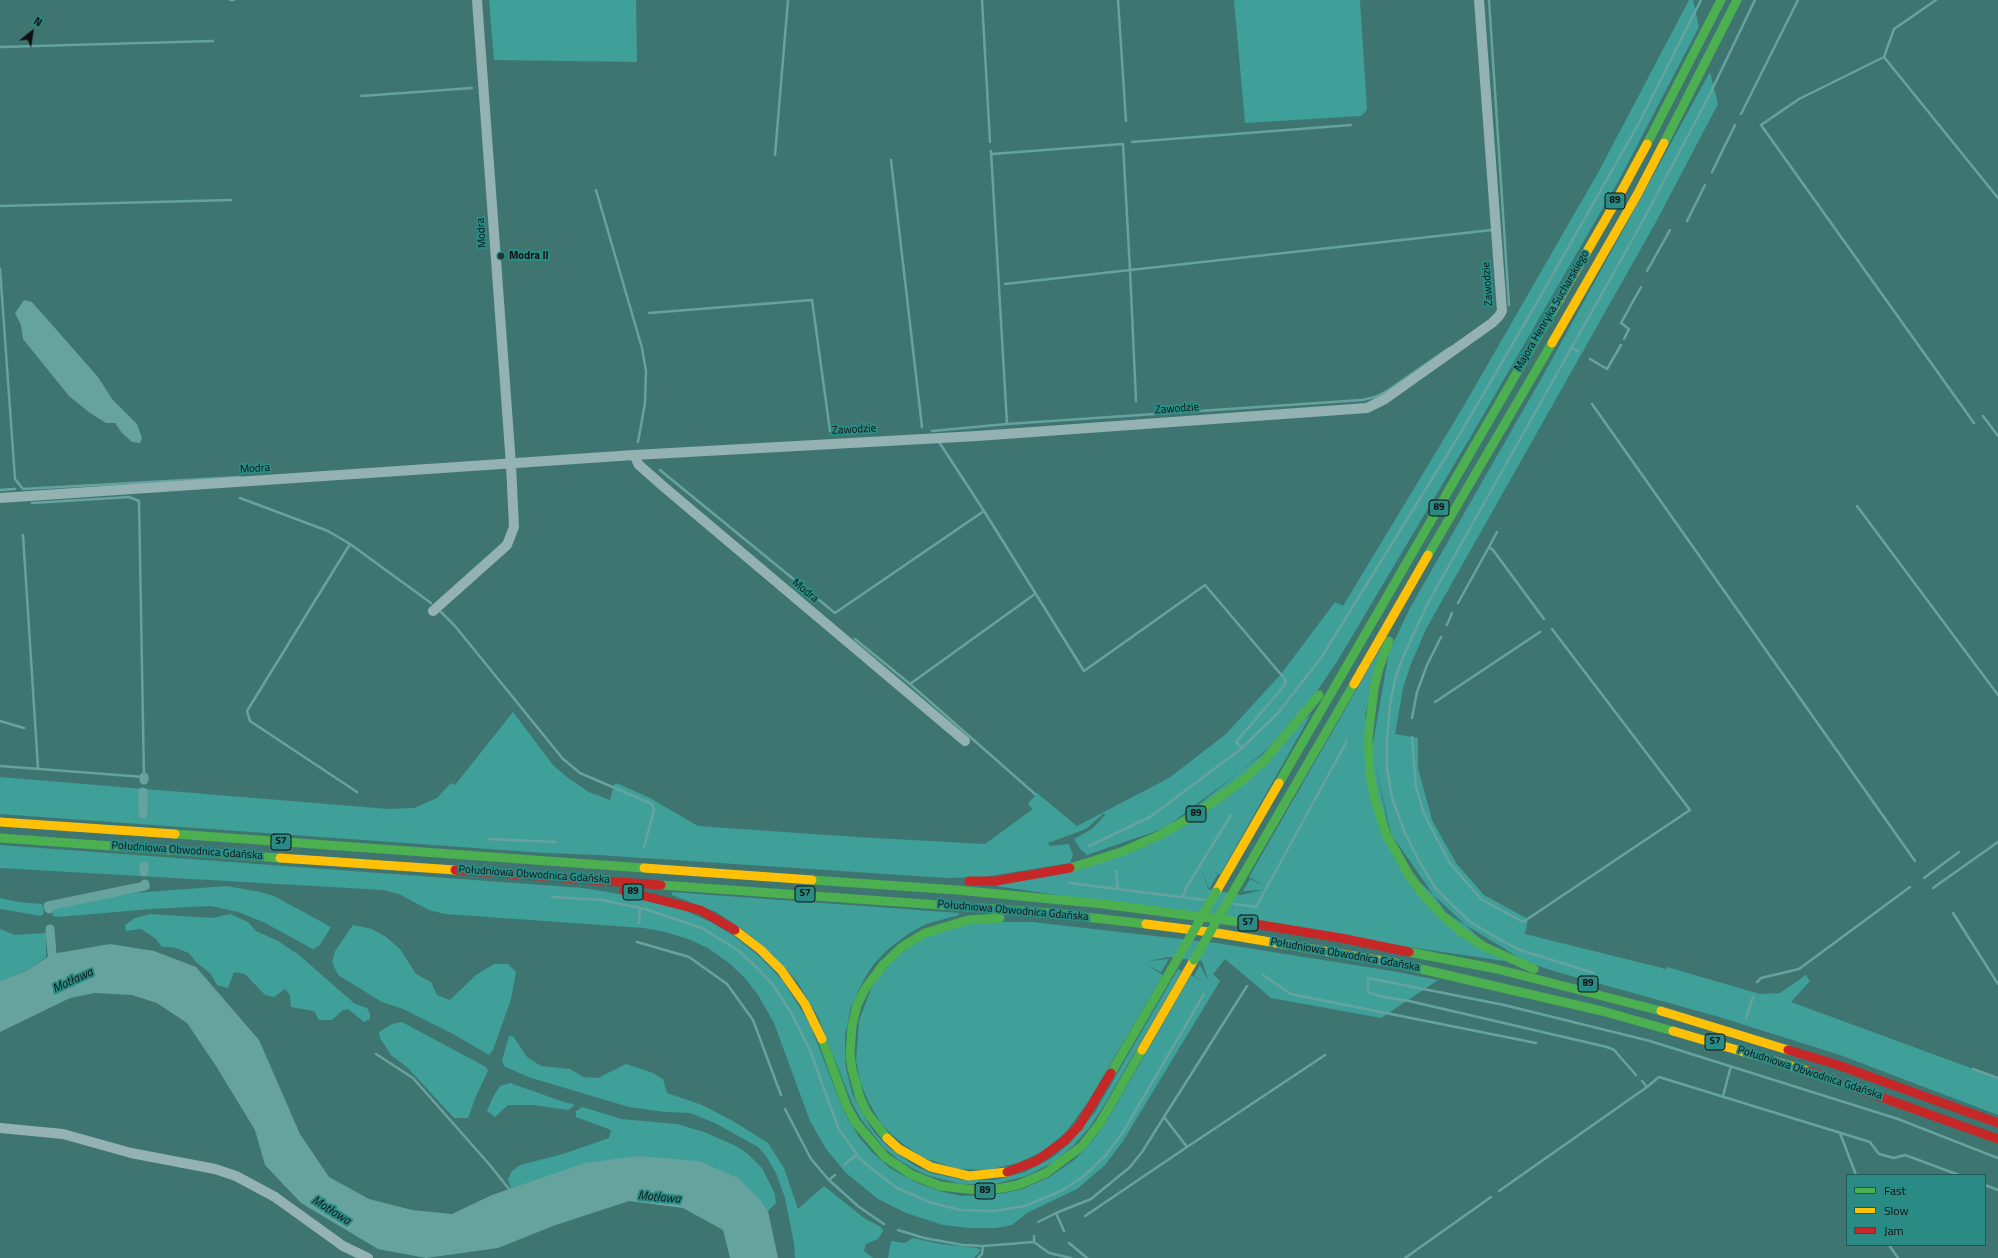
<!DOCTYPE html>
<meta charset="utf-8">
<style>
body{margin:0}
#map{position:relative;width:1998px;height:1258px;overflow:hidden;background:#3f7571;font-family:"Titillium Web",sans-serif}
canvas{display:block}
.legend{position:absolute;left:1846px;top:1174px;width:140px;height:72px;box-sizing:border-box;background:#298b84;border:1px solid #1f5a56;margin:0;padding:5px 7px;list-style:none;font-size:12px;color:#111}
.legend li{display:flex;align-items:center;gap:8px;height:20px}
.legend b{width:20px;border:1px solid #1f5a56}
.north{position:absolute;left:12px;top:12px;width:40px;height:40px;-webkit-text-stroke:3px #298b84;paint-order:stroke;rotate:30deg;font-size:11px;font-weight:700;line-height:16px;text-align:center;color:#111}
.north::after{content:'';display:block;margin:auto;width:14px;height:18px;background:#111;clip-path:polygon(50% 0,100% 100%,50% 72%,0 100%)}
</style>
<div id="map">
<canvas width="1998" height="1258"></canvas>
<ul class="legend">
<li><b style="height:5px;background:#4caf50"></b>Fast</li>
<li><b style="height:5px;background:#ffc107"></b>Slow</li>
<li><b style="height:5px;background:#c62828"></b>Jam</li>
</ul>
<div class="north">N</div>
</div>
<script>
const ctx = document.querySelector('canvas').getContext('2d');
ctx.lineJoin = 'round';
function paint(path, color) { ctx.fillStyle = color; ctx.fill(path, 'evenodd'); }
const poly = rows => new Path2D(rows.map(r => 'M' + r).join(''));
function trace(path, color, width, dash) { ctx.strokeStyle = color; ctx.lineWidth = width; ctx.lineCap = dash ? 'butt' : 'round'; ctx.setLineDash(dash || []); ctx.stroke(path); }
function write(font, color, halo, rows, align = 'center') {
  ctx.font = font + ' "Titillium Web",sans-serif'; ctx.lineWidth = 4; ctx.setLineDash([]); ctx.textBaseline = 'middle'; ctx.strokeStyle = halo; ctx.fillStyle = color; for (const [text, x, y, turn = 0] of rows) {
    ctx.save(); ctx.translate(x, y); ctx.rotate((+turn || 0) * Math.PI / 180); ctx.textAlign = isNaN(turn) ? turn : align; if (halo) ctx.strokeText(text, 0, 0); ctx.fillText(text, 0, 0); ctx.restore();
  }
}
paint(poly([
 [489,0,636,0,637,62,494,60],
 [1234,0,1360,0,1367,110,1361,116,1245,123],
 [1689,0,1693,0,1699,27,1619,180,1477,426,1338,660,1307,706,1271,748,1165,828,1087,855,1081,850,1074,839,1092,829,1105,815,1104,813,1086,829,1048,843,1050,846,1069,844,1073,855,1070,863,984,877,947,878,598,855,545,853,0,814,0,777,388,809,414,808,437,798,451,783,455,785,513,712,553,765,568,778,589,792,610,800,614,785,616,783,650,798,698,826,856,837,985,844,1033,809,1028,804,1037,793,1077,826,1169,778,1226,734,1281,674,1335,602,1343,606,1462,409,1599,171],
 [1710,72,1718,104,1656,222,1426,629,1411,664,1403,688,1395,734,1418,738,1418,768,1432,820,1456,863,1484,895,1528,919,1525,934,1666,969,1667,967,1760,994,1780,993,1806,975,1810,981,1791,1002,1998,1078,1998,1115,1840,1055,1716,1016,1557,972,1526,962,1446,913,1391,834,1372,749,1389,652,1410,608,1545,372],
 [1384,642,1365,715,1395,859,1504,961,996,886,1150,844,1311,714,1220,875,1204,865,1218,874,1209,889,1201,868,1208,889,1241,895,1262,890,1243,891,1250,879,1265,886,1249,877],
 [0,845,583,888,637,897,677,907,711,922,734,936,760,957,783,981,809,1022,844,1112,859,1137,873,1153,890,1168,915,1182,939,1191,962,1196,993,1195,1020,1190,1048,1178,1073,1161,1090,1144,1105,1124,1191,975,1209,985,1194,976,1200,965,1209,982,1202,961,1168,957,1149,961,1169,959,1161,972,1147,965,1163,975,1088,1102,1066,1132,1043,1151,1018,1163,988,1170,958,1169,924,1158,904,1145,891,1134,880,1122,868,1101,860,1081,856,1060,859,1021,871,989,880,975,896,958,914,943,929,934,950,927,980,922,1032,922,1216,943,1392,971,1438,980,1381,1018,1271,998,1225,959,1213,974,1220,981,1123,1141,1105,1165,1077,1189,1027,1213,1012,1225,996,1228,970,1228,943,1225,906,1213,878,1199,846,1173,826,1149,810,1121,774,1023,758,995,745,978,729,963,708,948,688,939,665,932,644,928,445,914,429,910,399,894,383,890,0,868],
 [226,886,260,892,274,896,331,927,320,945,313,949,263,922,238,912,211,906,150,909,59,917,53,916,52,912,54,907,60,905,135,893],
 [672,892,959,913,959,915,926,924,908,934,886,951,873,965,863,981,851,1007,845,1035,845,1052,846,1068,852,1093,864,1117,874,1132,887,1146,915,1166,931,1173,963,1180,995,1180,1025,1172,1052,1158,1070,1143,1095,1112,1178,969,1182,971,1103,1107,1089,1128,1073,1146,1054,1162,1026,1176,995,1184,962,1184,929,1176,914,1169,899,1160,884,1148,861,1119,852,1103,818,1017,798,983,785,968,772,954,742,929,716,912,672,895],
 [0,898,18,902,42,904,44,913,41,916,0,909],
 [151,914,212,918,230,914,248,922,256,931,278,941,299,955,355,1004,367,1008,370,1013,370,1019,364,1022,348,1009,343,1010,332,1020,319,1020,314,1011,291,1007,290,995,285,989,274,997,265,995,245,974,234,972,228,988,217,985,211,974,196,962,189,953,173,947,162,947,156,939,141,929,126,931,125,925,135,918],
 [353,925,372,929,386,937,400,949,416,974,431,982,437,995,450,1000,476,975,494,964,508,964,516,972,511,999,493,1050,489,1055,453,1034,403,1009,382,1002,338,975,332,962,335,951],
 [0,929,15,935,46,933,46,957,26,971,0,981],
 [402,1022,486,1067,488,1071,476,1096,468,1118,454,1118,408,1068,391,1055,380,1038,379,1032,392,1024],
 [509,1036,513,1036,527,1057,541,1066,570,1069,583,1077,598,1078,626,1064,653,1073,663,1079,667,1093,702,1105,733,1121,768,1143,784,1168,798,1209,824,1186,864,1218,881,1227,883,1231,878,1239,866,1244,864,1251,873,1258,795,1258,794,1243,785,1198,776,1173,766,1156,758,1147,715,1123,690,1113,665,1112,629,1107,528,1077,504,1066,502,1061],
 [510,1083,561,1101,575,1105,568,1110,533,1105,508,1105,495,1117,487,1111,493,1097,500,1086],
 [583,1107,621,1119,677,1124,704,1132,736,1146,748,1154,762,1168,775,1194,776,1203,768,1211,761,1201,541,1179,511,1189,508,1179,512,1171,520,1165,563,1154,609,1138,611,1130,576,1117,576,1111],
 [913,1238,940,1244,977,1248,981,1250,974,1258,888,1258,891,1241,905,1243]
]), '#3ea098');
paint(poly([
 [24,300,32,302,98,377,112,399,137,424,142,438,140,443,132,442,122,433,115,423,106,423,90,413,69,396,23,339,21,325,15,313],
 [110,944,154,951,196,967,259,1040,300,1134,329,1177,369,1199,412,1210,452,1214,492,1195,585,1163,639,1156,699,1161,738,1178,761,1201,768,1211,778,1258,730,1258,723,1230,683,1208,629,1201,553,1226,498,1248,426,1258,378,1249,301,1203,265,1165,255,1130,216,1066,187,1023,157,1003,132,995,94,993,70,998,0,1032,0,981,26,971,52,954]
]), '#66a39f');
trace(poly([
 [230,0,234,0],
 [982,0,990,142],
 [1118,0,1126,121],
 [1489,0,1509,305],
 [1936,0,1894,29,1884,57,1998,198],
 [0,47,213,41],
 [1884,57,1799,99,1761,125,1974,423],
 [361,96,472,88],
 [1741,114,1798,0],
 [1132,142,1351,125],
 [992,154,1123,144,1130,270,1005,284],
 [775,155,788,0],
 [891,160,922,427],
 [1712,172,1735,125],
 [596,190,642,348,646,371,645,403,638,442],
 [0,206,231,200],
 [1687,221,1705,185],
 [0,269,15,479,23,489,240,477],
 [1647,271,1670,230],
 [649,313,812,300,830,431],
 [1624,339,1629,329,1621,323,1641,287],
 [1571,348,1578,351],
 [1590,359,1607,369,1621,345],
 [1136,401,1130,270,1492,230],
 [1592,404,1915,861],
 [1983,416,1998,436],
 [1007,424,1362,400,1375,397,1387,391,1449,348],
 [932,431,1007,424,991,151],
 [939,442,984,511,1084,671,1205,585,1284,678,1286,682,1283,687,1236,742,1242,748],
 [660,470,835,613,984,511],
 [0,490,15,489],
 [240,498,328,531,350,544,431,603],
 [1857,506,1998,695],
 [1497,532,1489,547,1493,550,1544,619],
 [23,535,38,768],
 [350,544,247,711,250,721,357,792],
 [1458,603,1489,547],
 [441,612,455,626,563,759,580,773,652,804,654,810,644,847],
 [1447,625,1452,613],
 [855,639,910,684,1035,794],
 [910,684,1035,594],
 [1435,702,1540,632],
 [1412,718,1417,692,1427,665,1441,637],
 [0,721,24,728],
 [1412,737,1416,787,1424,814,1449,862,1481,899,1523,922,1690,810,1552,629],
 [0,766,144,777,139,501,129,497,32,503],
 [489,839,556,842],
 [1089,846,1150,817,1242,748,1277,714,1321,658,1463,429,1536,304,1639,123,1701,0],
 [1116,871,1118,889],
 [1924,878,1959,852],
 [1070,883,1205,900],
 [1933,888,1998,842],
 [1183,896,1186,888,1231,815],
 [552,897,602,900,645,909,702,928,739,951,756,967,773,985,791,1012,810,1050,839,1130,857,1154],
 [1234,904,1256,907,1347,741],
 [1953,913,1998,984],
 [639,923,640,908],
 [637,942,689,957,727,984,753,1020,781,1095],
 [1594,973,1520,950,1497,938,1469,921,1436,889,1419,861,1405,833,1392,798,1387,768,1387,739,1390,705,1395,680,1402,659,1429,601,1640,226,1708,98,1755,0],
 [1263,975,1291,994,1536,1043],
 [1757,982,1761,978,1799,969,1910,887],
 [1746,1018,1753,997],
 [376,1054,413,1078,489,1164,509,1189],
 [1973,1069,1998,1078],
 [1636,1075,1614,1050,1607,1047,1409,1001,1379,996,1368,992,1368,978,1504,1005,1650,1041,1898,1119,1998,1158],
 [1642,1081,1647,1087,1659,1077,1870,1142,1879,1154,1894,1158,1905,1155,1959,1175],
 [1723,1096,1731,1066],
 [785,1109,811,1159,829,1180],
 [1164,1117,1247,986],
 [1840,1133,1856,1175],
 [1187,1147,1325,1055],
 [844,1165,856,1155,867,1165,897,1188,929,1202,960,1210,994,1211,1025,1206,1061,1191,1084,1176,1105,1156,1123,1132,1204,994],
 [835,1175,829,1180,859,1207,884,1224],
 [1985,1185,1998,1190],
 [1499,1191,1647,1087],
 [1056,1213,1091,1199,1130,1167,1142,1152,1164,1117,1187,1147,1085,1216],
 [1038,1222,1056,1213,1064,1231],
 [898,1230,924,1238,963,1245,983,1246,1034,1242],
 [1034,1236,1034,1242,1049,1253,1071,1258],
 [1069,1243,1087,1258],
 [1889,1245,1898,1258],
 [978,1258,982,1254,983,1246],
 [1405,1258,1491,1197]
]), '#66a39f', 2.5);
trace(poly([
 [144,780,144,777],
 [143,814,143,792],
 [144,866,144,872],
 [49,909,48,906,145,886,145,884],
 [50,929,52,954]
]), '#66a39f', 9);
trace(poly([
 [634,455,639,465,664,487,965,741],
 [0,498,634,455,977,436,1367,408,1385,399,1492,323,1499,316,1502,311,1479,0],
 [433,611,507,545,514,527,511,465,477,0],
 [0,1128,63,1134,131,1153,215,1169,236,1176,275,1197,343,1246,368,1258]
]), '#93b2b1', 10);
trace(poly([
 [1664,143,1737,0],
 [1647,144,1721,0],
 [1428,555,1552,343],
 [1389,641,1379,668,1374,689,1368,739,1370,775,1374,797,1386,834,1409,875,1422,893,1442,915,1463,933,1485,947,1534,969],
 [1279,783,1552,312],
 [175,834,644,868],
 [0,838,280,858],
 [1070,868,1121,852,1162,834,1199,812,1243,780,1264,761,1319,695],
 [812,880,957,890,1103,904,1255,924],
 [661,885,1051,913,1146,924],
 [1232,894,1354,684],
 [1409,952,1497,969,1661,1011],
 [1395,963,1602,1011,1673,1031],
 [822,1039,847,1107,856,1123,885,1157,912,1175,940,1186,985,1191,1018,1185,1046,1173,1082,1146,1100,1123,1142,1050],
 [1111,1073,1178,958],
 [887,1138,867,1113,860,1098,852,1069,850,1054,852,1026,857,1005,865,989,883,965,903,946,925,933,968,920,1000,918]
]), '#4caf50', 9);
trace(poly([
 [1552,312,1615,203,1647,144],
 [1552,343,1637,195,1664,143],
 [1354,684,1428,555],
 [0,822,175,834],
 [280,858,455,870],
 [644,868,812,880],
 [1216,892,1279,783],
 [1146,924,1217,933,1395,963],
 [735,930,761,950,781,970,805,1004,822,1039],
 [1661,1011,1788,1050],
 [1673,1031,1808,1071],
 [1142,1050,1194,960],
 [887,1138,899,1149,931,1167,969,1176,1007,1172]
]), '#ffc107', 9);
trace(poly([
 [455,870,661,885],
 [969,881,996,881,1070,868],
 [624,891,700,910,735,930],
 [1255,924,1341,938,1409,952],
 [1788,1050,1835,1064,1998,1123],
 [1808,1071,1998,1139],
 [1007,1172,1036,1161,1063,1142,1079,1126,1111,1073]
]), '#c62828', 9);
trace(poly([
 [1178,958,1216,892],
 [1194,960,1232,894]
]), '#4caf50', 9);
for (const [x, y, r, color] of [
 [501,256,4,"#213433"]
]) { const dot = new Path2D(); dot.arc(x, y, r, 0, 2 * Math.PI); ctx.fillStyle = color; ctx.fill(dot); trace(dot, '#298b84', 1.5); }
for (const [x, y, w] of [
 [1615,201,20],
 [1439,508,20],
 [1196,814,20],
 [281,842,20],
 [633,892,20],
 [805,894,20],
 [1248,923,20],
 [1588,984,20],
 [1715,1042,20],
 [985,1191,20]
]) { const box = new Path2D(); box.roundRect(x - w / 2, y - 8, w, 16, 3); ctx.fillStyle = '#298b84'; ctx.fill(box); trace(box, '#111', 1); }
write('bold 10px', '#111', null, [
 ["89",1615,201],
 ["89",1439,508],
 ["89",1196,814],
 ["S7",281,842],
 ["89",633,892],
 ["S7",805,894],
 ["S7",1248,923],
 ["89",1588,984],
 ["S7",1715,1042],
 ["89",985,1191]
]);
write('11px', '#111', '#298b84', [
 ["Modra",482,233,-94],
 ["Zawodzie",1488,284,-94],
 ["Majora Henryka Sucharskiego",1552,311,-60],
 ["Zawodzie",1177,409,-4],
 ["Zawodzie",854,430,-3],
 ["Modra",255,469,-4],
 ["Modra",805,591,40],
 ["Południowa Obwodnica Gdańska",187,851,4],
 ["Południowa Obwodnica Gdańska",534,875,4],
 ["Południowa Obwodnica Gdańska",1013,911,5],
 ["Południowa Obwodnica Gdańska",1345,955,10],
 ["Południowa Obwodnica Gdańska",1810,1073,18]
]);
write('bold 11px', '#111', '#298b84', [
 ["Modra II",509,256]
], 'left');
write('italic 12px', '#111', '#298b84', [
 ["Motława",73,981,-25],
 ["Motława",659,1198,5],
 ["Motława",331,1211,32]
]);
</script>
